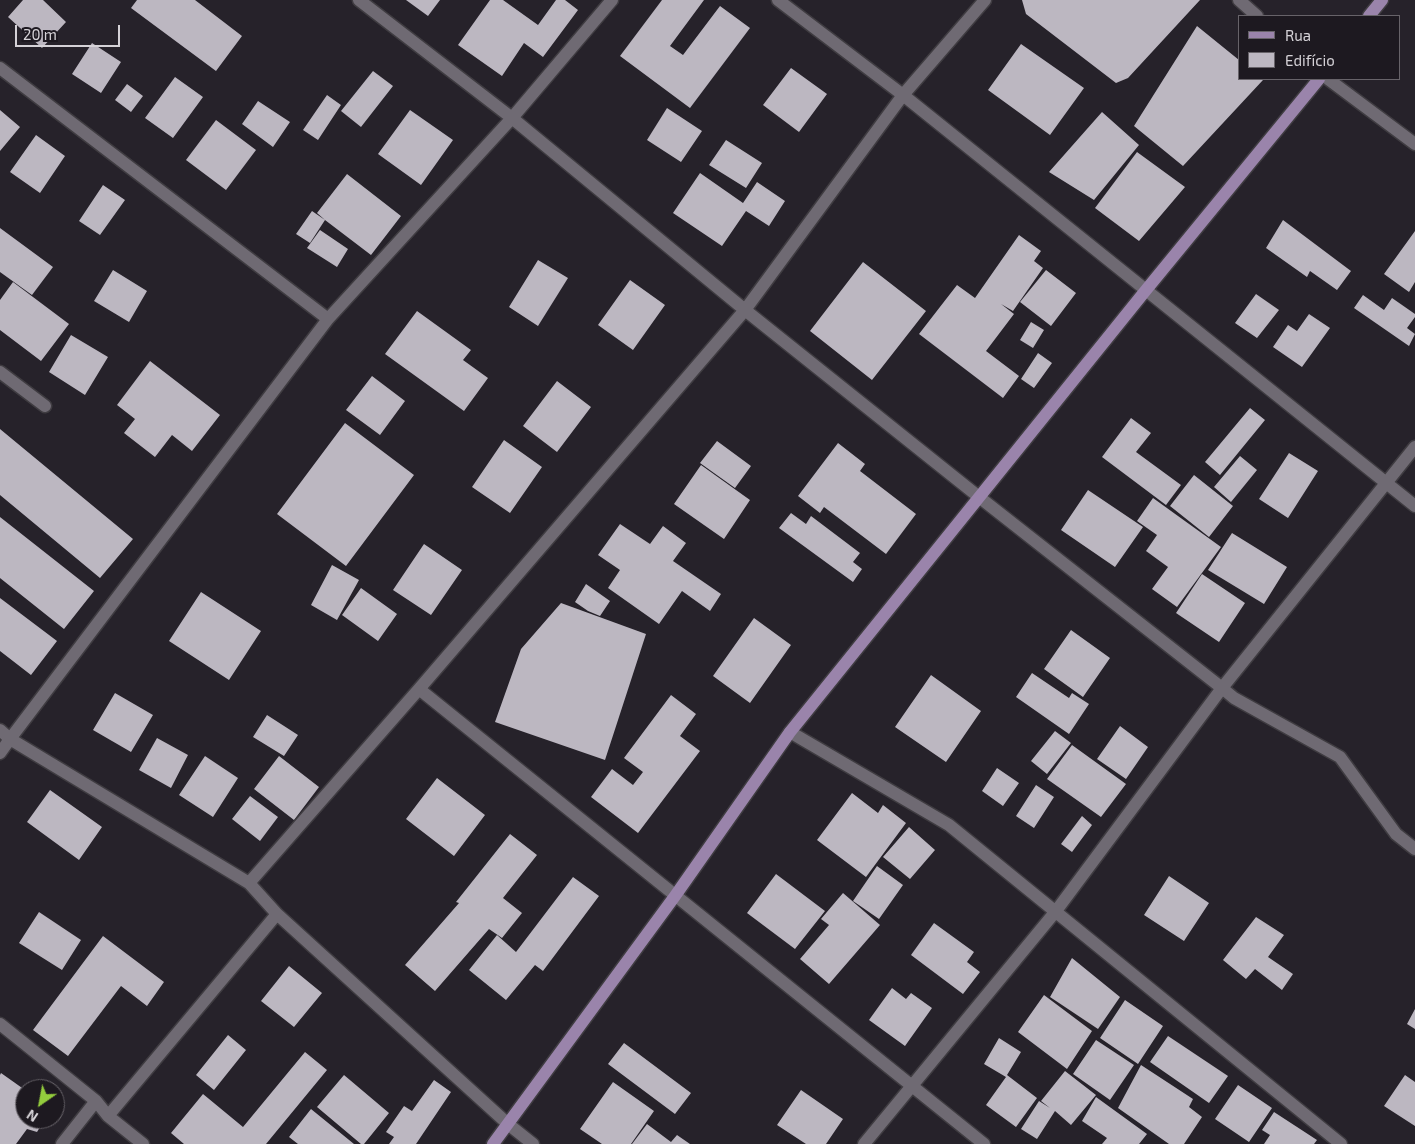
<!DOCTYPE html>
<meta charset="utf-8">
<style>
body{margin:0}
#map{position:relative;width:1415px;height:1144px;overflow:hidden;background:#26222a;font-family:"Exo 2",sans-serif}
canvas{display:block}
.legend{position:absolute;left:1238px;top:15px;width:162px;height:65px;box-sizing:border-box;background:#1d1920;border:1px solid #676369;margin:0;padding:6px 9px;list-style:none;font-size:15px;color:#d5d2d7}
.legend li{display:flex;align-items:center;gap:10px;height:25px}
.legend b{width:25px;border:1px solid #676369}
.north{position:absolute;left:15px;top:1079px;width:50px;height:50px;box-sizing:border-box;background:#1d1920;border:1px solid #676369;border-radius:50%;rotate:213deg;font-size:14px;font-weight:700;line-height:20px;text-align:center;color:#d5d2d7}
.north::after{content:'';display:block;margin:auto;width:18px;height:22px;background:#93cc3d;clip-path:polygon(50% 0,100% 100%,50% 72%,0 100%)}
.scale{position:absolute;left:15px;top:25px;width:105px;height:22px;box-sizing:border-box;border:2px solid #d5d2d7;border-top:0;padding-left:6px;font-size:15px;line-height:18px;white-space:nowrap;color:#d5d2d7;-webkit-text-stroke:4px #1d1920;paint-order:stroke}
</style>
<div id="map">
<canvas width="1415" height="1144"></canvas>
<ul class="legend">
<li><b style="height:6px;background:#9a84ab"></b>Rua</li>
<li><b style="height:14px;background:#bcb7c1"></b>Edifício</li>
</ul>
<div class="north">N</div>
<div class="scale">20 m</div>
</div>
<script>
const ctx = document.querySelector('canvas').getContext('2d');
ctx.lineJoin = 'round';
function paint(path, color) { ctx.fillStyle = color; ctx.fill(path, 'evenodd'); }
const poly = rows => new Path2D(rows.map(r => 'M' + r).join(''));
function trace(path, color, width, dash) { ctx.strokeStyle = color; ctx.lineWidth = width; ctx.lineCap = dash ? 'butt' : 'round'; ctx.setLineDash(dash || []); ctx.stroke(path); }
paint(poly([
 [23,0,43,0,66,22,42,48,8,17],
 [137,0,195,0,242,36,216,71,131,8],
 [406,0,440,0,428,16],
 [490,0,503,0,538,25,556,0,565,0,578,10,543,57,524,43,502,76,458,45],
 [662,0,704,0,670,46,683,55,720,6,750,28,690,108,620,56],
 [1022,0,1200,0,1128,78,1116,83,1026,14],
 [1197,26,1239,60,1239,79,1262,79,1263,80,1183,166,1134,126],
 [92,43,121,62,101,93,72,74],
 [1021,44,1084,88,1050,135,988,90],
 [791,68,827,94,799,132,763,105],
 [373,71,393,86,361,127,341,111],
 [175,77,203,97,173,138,145,118],
 [127,84,143,96,131,112,115,100],
 [327,95,341,105,318,140,303,130],
 [258,101,290,122,273,147,242,124],
 [667,108,702,131,681,162,647,140],
 [0,110,20,127,0,151],
 [410,110,453,140,421,185,378,154],
 [1102,112,1139,145,1094,200,1049,172],
 [216,120,256,150,226,190,186,160],
 [36,135,65,156,40,193,10,172],
 [726,140,762,163,746,188,709,165],
 [1137,152,1185,187,1139,241,1095,208],
 [700,173,743,203,757,182,785,201,769,226,746,211,722,246,673,213],
 [347,174,401,216,371,255,325,220,310,243,296,234,312,211,325,220,317,213],
 [103,185,125,200,100,235,79,221],
 [1283,220,1351,271,1337,290,1310,271,1307,277,1266,248],
 [0,228,53,267,32,295,0,272],
 [320,230,348,249,337,267,307,248],
 [1415,231,1415,282,1409,292,1384,274],
 [1019,235,1041,251,1034,261,1043,268,1013,311,1001,304,1014,314,986,351,1019,376,1003,398,919,334,957,285,975,298],
 [538,260,568,278,538,326,509,307],
 [863,262,926,311,872,380,810,331],
 [113,270,147,291,129,322,94,301],
 [1046,270,1076,293,1051,326,1020,302],
 [630,280,665,305,633,350,598,325],
 [13,282,69,324,41,361,0,330,0,300],
 [1256,294,1279,310,1257,338,1235,323],
 [1363,295,1384,310,1392,298,1415,314,1415,317,1407,328,1415,334,1409,346,1354,308],
 [417,311,471,350,463,360,488,378,464,411,385,354],
 [1309,314,1330,328,1302,367,1273,347,1288,325,1297,331],
 [1031,322,1044,330,1033,348,1020,340],
 [71,335,108,357,85,395,49,372],
 [1038,353,1052,363,1034,388,1021,379],
 [150,361,220,415,192,451,172,435,155,457,124,433,135,419,117,405],
 [372,376,405,401,380,435,346,410],
 [557,381,591,407,557,452,523,426],
 [1250,408,1265,420,1220,475,1205,462],
 [1131,418,1151,433,1136,452,1181,485,1166,505,1102,457],
 [345,423,414,475,346,566,277,514],
 [0,429,133,539,100,578,0,495],
 [504,440,542,467,510,513,472,487],
 [717,441,751,466,735,488,700,463],
 [838,443,865,464,860,471,916,514,886,554,824,507,820,513,798,496],
 [1289,453,1318,471,1288,518,1259,499],
 [1240,456,1257,470,1231,502,1214,487],
 [701,465,750,500,724,539,674,504],
 [1194,475,1233,506,1209,537,1170,506],
 [1088,490,1143,527,1115,567,1061,530],
 [1153,498,1221,547,1177,607,1152,589,1168,567,1146,551,1157,535,1137,521],
 [791,513,806,524,811,516,860,553,853,562,862,569,853,582,779,528],
 [0,517,94,591,64,629,0,578],
 [620,524,650,544,663,526,686,543,673,561,721,594,710,611,682,591,659,624,608,588,620,570,598,555],
 [1232,533,1287,567,1264,604,1208,570],
 [424,544,462,570,431,615,393,590],
 [332,565,359,580,337,620,311,605],
 [1202,574,1245,603,1219,642,1176,613],
 [586,584,610,601,600,616,588,611,575,602],
 [361,588,397,614,378,641,342,615],
 [201,592,261,631,229,680,169,641],
 [0,598,57,641,31,675,0,651],
 [561,603,646,634,605,760,495,722,521,649],
 [754,618,791,645,750,703,713,676],
 [1071,630,1110,658,1083,697,1044,669],
 [1032,673,1069,698,1072,693,1089,704,1069,734,1016,697],
 [931,675,981,711,946,762,895,727],
 [115,693,153,715,131,752,93,730],
 [671,695,696,714,680,736,700,751,638,833,591,797,612,769,633,785,643,772,624,758],
 [267,715,298,735,284,756,253,737],
 [1120,726,1148,747,1126,779,1097,759],
 [1055,731,1071,743,1047,774,1031,761],
 [157,738,188,755,171,788,139,770],
 [1072,745,1126,784,1101,817,1047,779],
 [205,756,238,778,213,817,179,795],
 [279,756,319,787,294,820,254,789],
 [997,768,1019,783,1003,806,982,791],
 [437,778,485,815,454,856,406,819],
 [1036,785,1054,797,1034,828,1016,816],
 [50,790,102,827,79,860,27,822],
 [852,793,878,813,883,805,906,823,866,877,817,840],
 [250,796,278,817,260,841,232,819],
 [1082,816,1092,825,1072,852,1061,844],
 [909,827,935,850,910,879,883,857],
 [510,834,537,855,503,898,522,913,502,938,489,929,435,991,405,965,459,903,456,902],
 [877,866,903,885,879,919,853,901],
 [776,874,825,911,795,949,747,913],
 [1169,876,1209,903,1184,941,1144,915],
 [573,877,599,896,543,971,535,965,506,1000,469,970,497,935,516,952],
 [843,893,880,925,829,984,800,959,829,925,821,919],
 [39,912,81,940,62,970,19,943],
 [1256,917,1284,935,1268,957,1293,974,1282,990,1255,969,1246,979,1223,960],
 [934,923,974,952,967,962,980,972,963,994,911,955],
 [103,936,164,982,147,1006,121,986,68,1056,33,1030],
 [1072,958,1120,997,1098,1029,1050,997],
 [289,966,322,993,294,1027,261,1001],
 [892,988,906,999,911,993,932,1008,905,1046,869,1020],
 [1044,995,1092,1031,1067,1069,1018,1032],
 [1125,1000,1163,1026,1138,1064,1100,1038],
 [1415,1009,1415,1029,1407,1024],
 [228,1035,246,1050,214,1090,196,1075],
 [1168,1036,1228,1076,1209,1103,1150,1062],
 [999,1038,1021,1052,1007,1075,1037,1098,1016,1127,986,1105,1006,1077,984,1064],
 [1096,1040,1134,1065,1110,1100,1073,1074],
 [624,1043,691,1093,675,1114,608,1064],
 [305,1052,327,1070,266,1144,184,1144,171,1133,203,1094,243,1127],
 [1141,1065,1193,1099,1189,1107,1202,1117,1184,1144,1169,1144,1118,1108],
 [1065,1071,1096,1095,1071,1125,1055,1111,1037,1139,1021,1129,1039,1101,1050,1108,1041,1101],
 [1,1073,25,1090,25,1119,45,1119,37,1132,27,1129,16,1144,0,1144,0,1075],
 [344,1075,389,1113,364,1144,361,1144,317,1107],
 [1405,1075,1415,1082,1415,1126,1384,1106],
 [434,1080,451,1092,416,1144,389,1144,394,1137,386,1132,404,1106,412,1111],
 [613,1082,654,1111,631,1144,602,1144,580,1129],
 [1238,1085,1272,1108,1249,1142,1215,1119],
 [801,1090,843,1119,826,1144,806,1144,777,1125],
 [1096,1097,1147,1134,1139,1144,1102,1144,1107,1138,1082,1121],
 [311,1109,354,1144,298,1144,289,1137],
 [1274,1112,1317,1140,1314,1144,1264,1144,1270,1135,1262,1130],
 [647,1124,671,1142,677,1135,690,1144,632,1144]
]), '#bcb7c1');
const minor = poly([
 [359,0,512,118,745,310,979,497,1222,688,1234,698,1340,757,1396,834,1415,849],
 [778,0,903,95,1415,506],
 [1239,0,1257,16],
 [0,68,328,319],
 [1328,79,1415,144],
 [0,372,45,406],
 [419,689,984,1144],
 [0,730,10,739,328,319,512,118,612,0],
 [790,732,949,825,1341,1144],
 [0,753,10,739,249,883,277,914,108,1116],
 [249,883,419,689,745,310,903,95,985,0],
 [277,914,508,1124,533,1144],
 [0,1024,96,1101,108,1116,143,1144],
 [62,1144,96,1101],
 [864,1144,1056,911,1222,688,1415,447]
]);
const major = poly([
 [1369,16,1382,0],
 [493,1144,675,896,790,732,1146,290,1319,79]
]);
trace(minor, '#3f3c41', 15);
trace(major, '#3f3c41', 15);
trace(minor, '#6f6a73', 12);
trace(major, '#9a84ab', 12);
</script>
